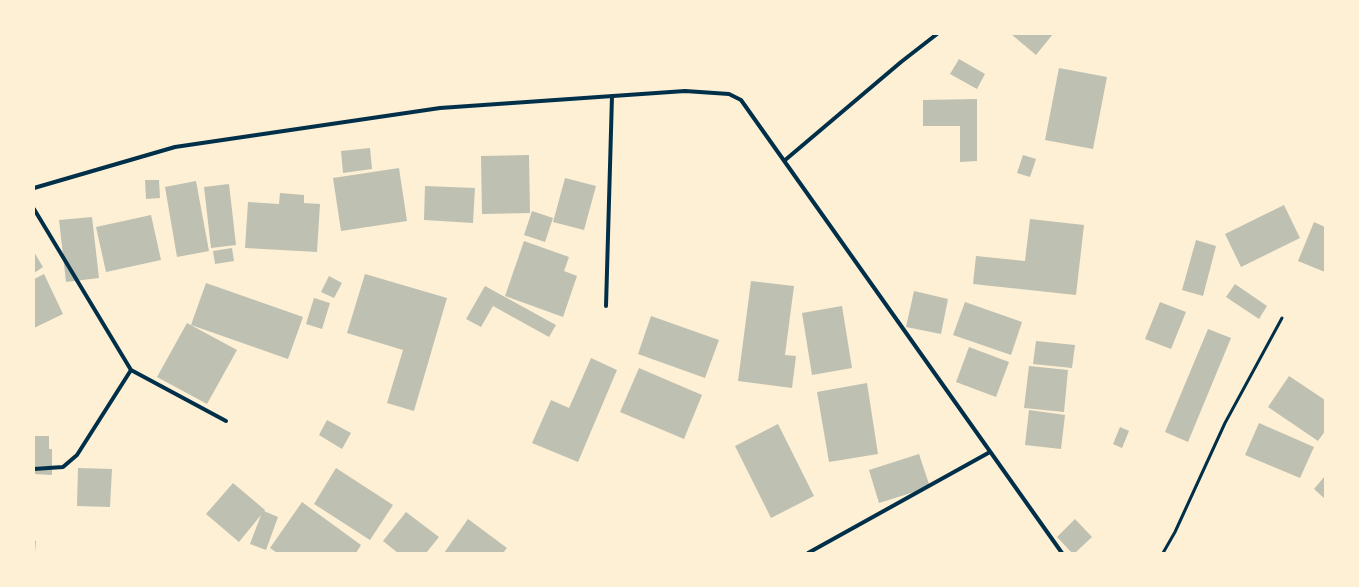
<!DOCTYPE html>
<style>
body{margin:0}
#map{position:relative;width:1359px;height:587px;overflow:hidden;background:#fdf0d5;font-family:"Golos Text",sans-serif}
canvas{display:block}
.frame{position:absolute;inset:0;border:35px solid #fdf0d5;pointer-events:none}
</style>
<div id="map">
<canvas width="1359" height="587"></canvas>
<div class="frame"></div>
</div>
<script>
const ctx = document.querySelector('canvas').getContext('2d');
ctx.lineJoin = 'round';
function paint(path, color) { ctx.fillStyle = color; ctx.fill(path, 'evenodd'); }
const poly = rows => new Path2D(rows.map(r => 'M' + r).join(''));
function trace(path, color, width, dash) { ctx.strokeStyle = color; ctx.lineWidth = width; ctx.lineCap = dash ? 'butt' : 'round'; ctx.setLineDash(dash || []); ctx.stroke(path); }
paint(poly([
 [1011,34,1053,34,1036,55],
 [959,59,985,74,977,89,950,74],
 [1059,68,1107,77,1093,149,1045,140],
 [977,99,977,161,960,162,960,126,923,126,923,100],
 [370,148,372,169,343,173,341,151],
 [529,155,530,213,482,214,481,156],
 [1023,155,1036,159,1030,177,1017,173],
 [399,168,407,221,341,231,333,178],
 [565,178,596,186,584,230,553,222],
 [145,180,159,180,160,198,146,199],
 [196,181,209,251,177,257,165,187],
 [229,184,236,245,211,248,204,187],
 [425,186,475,188,473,223,424,220],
 [280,193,304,195,304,203,320,204,317,252,245,248,248,202,279,204],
 [1284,205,1300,238,1241,267,1225,234],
 [532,211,553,218,545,242,524,235],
 [151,215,161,260,106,272,96,227],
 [92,217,99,278,66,282,59,220],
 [1030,219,1084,225,1076,295,973,284,976,256,1025,261],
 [1314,222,1325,227,1325,272,1298,261],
 [1196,240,1216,246,1203,296,1182,290],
 [524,241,569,257,564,271,577,276,563,317,505,296],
 [232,248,234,261,215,264,213,251],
 [34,252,43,267,34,273],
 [44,274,63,314,34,328,34,279],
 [365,274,447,298,414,411,387,403,403,350,347,333],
 [329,276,342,283,334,298,321,292],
 [751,281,794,286,785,355,796,356,792,388,738,381],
 [206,283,303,317,288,359,191,325],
 [1235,284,1267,306,1259,319,1226,297],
 [485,286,556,325,549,337,493,306,481,327,466,319],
 [914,291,948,299,941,334,906,327],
 [314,298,330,303,322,329,306,324],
 [965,302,1022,322,1011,355,953,335],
 [1160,302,1186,312,1171,349,1145,339],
 [842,306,852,368,812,375,802,313],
 [651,316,719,340,705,378,638,354],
 [187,323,237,350,207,404,157,377],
 [1208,329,1231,338,1188,442,1165,432],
 [1036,341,1075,345,1072,368,1033,364],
 [969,347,1009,362,996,397,956,382],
 [591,358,617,370,578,462,532,443,551,400,569,408],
 [1029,366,1068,370,1064,412,1024,408],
 [639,368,702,395,684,439,620,412],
 [1289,376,1325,400,1325,431,1318,441,1268,407],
 [867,383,878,454,829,462,817,392],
 [1029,410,1065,415,1061,449,1025,445],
 [327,420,351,433,342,449,319,435],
 [1259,423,1314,447,1300,478,1245,455],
 [778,424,814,496,771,518,735,446],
 [1120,427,1129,431,1122,448,1113,444],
 [34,436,49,436,49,449,52,449,52,475,34,474],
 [919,454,930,487,879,503,869,470],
 [78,468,112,469,110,507,77,506],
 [336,468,393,505,370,540,314,504],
 [1325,476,1325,499,1314,489],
 [233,483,265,510,264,511,278,517,266,550,250,544,261,515,239,542,206,514],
 [302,502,361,545,356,553,277,553,270,548],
 [406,512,439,537,426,553,398,553,383,541],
 [468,519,507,548,503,553,444,553],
 [1075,519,1092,537,1075,553,1072,553,1057,537],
 [34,540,36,541,35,553,34,553]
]), '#bec0b2');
trace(poly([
 [1163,553,1175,532,1225,423,1282,318]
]), '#003049', 3);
trace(poly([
 [784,161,901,62,937,34],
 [34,188,175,147,440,108,685,91,729,94,741,100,1062,553],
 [34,209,131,370,226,421],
 [606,306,612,96],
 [34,469,63,467,77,455,131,370],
 [808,553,990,452]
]), '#003049', 4);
</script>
